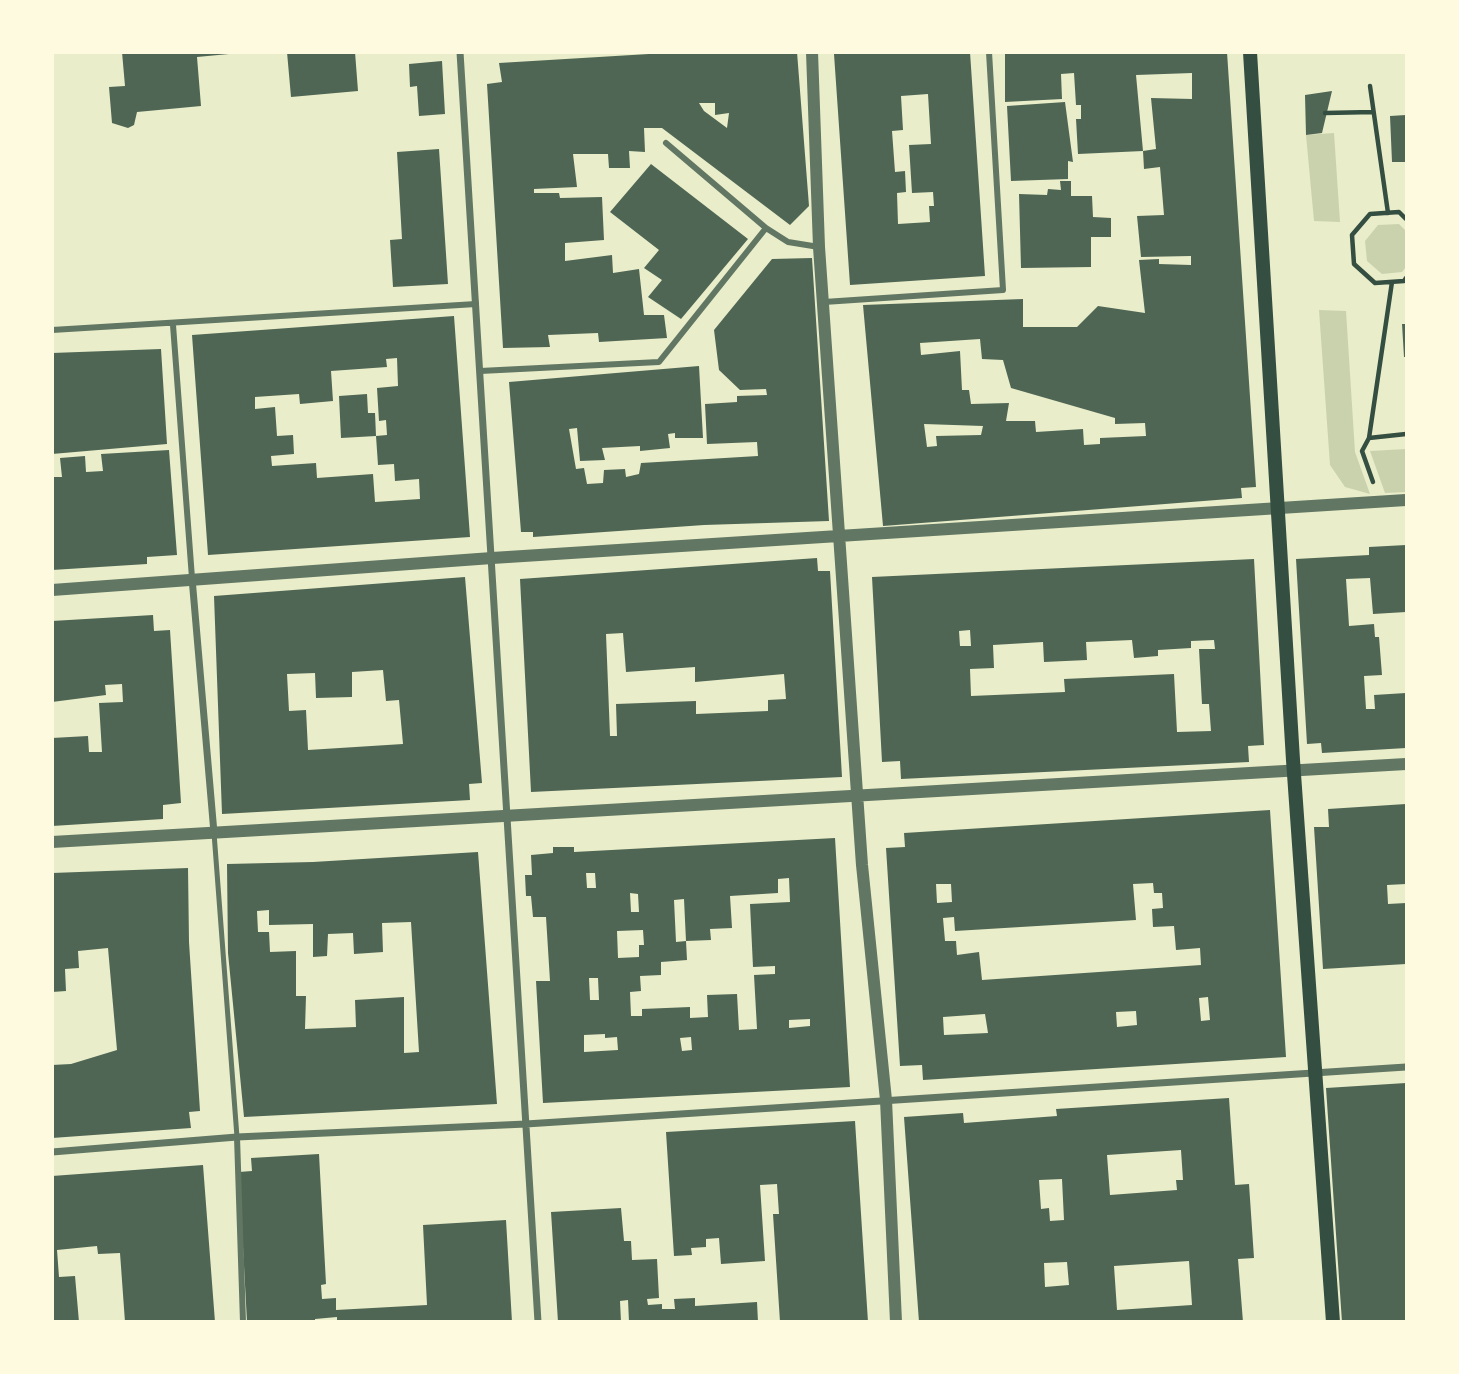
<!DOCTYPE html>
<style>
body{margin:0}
#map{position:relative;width:1459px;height:1374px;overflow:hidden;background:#e9edc9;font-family:Lato,sans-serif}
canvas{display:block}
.frame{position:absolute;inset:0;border:54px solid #fefae0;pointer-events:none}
</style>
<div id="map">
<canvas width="1459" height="1374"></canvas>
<div class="frame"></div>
</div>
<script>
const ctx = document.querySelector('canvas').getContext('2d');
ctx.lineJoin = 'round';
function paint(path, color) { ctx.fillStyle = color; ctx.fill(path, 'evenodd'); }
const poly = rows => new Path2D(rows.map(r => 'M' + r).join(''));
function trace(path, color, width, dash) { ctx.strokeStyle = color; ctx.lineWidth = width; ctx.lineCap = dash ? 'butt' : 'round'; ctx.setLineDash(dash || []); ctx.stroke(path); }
paint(poly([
 [1334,133,1340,222,1314,221,1306,135],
 [1399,224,1406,231,1406,267,1402,272,1382,274,1367,261,1365,241,1378,225],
 [1319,310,1346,311,1355,452,1370,494,1345,487,1330,465],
 [1406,449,1406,492,1385,493,1370,451]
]), '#cad2ad');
paint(poly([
 [122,52,229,52,229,54,197,57,201,106,137,112,134,125,128,128,112,123,109,87,125,86],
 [287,52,355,52,358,91,291,97],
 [682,52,797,52,809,206,790,225,662,128,644,128,645,152,629,151,630,168,609,168,608,154,573,154,577,187,534,189,534,193,559,193,560,198,602,197,604,240,565,243,565,261,612,255,613,273,639,269,644,315,664,315,667,338,599,342,598,333,548,335,550,347,503,348,487,84,502,82,499,63],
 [699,103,715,103,715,115,729,113,727,128,704,111],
 [970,52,985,276,850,285,834,54],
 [928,94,931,144,909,145,912,193,933,192,934,206,929,206,930,222,898,224,897,193,906,192,905,171,895,172,892,131,903,130,901,96],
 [1005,52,1227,52,1256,487,1241,488,1242,498,883,526,863,305,1023,299,1023,327,1077,327,1098,306,1145,313,1139,260,1159,259,1159,264,1191,265,1191,256,1141,257,1137,216,1164,215,1160,167,1144,169,1143,151,1156,149,1151,98,1192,99,1192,73,1136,75,1143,151,1078,154,1076,119,1081,119,1081,105,1076,105,1074,73,1061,74,1062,99,1005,102],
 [980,339,982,359,1003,360,1011,388,1115,418,1115,424,1145,423,1146,436,1100,438,1100,444,1084,445,1083,429,1036,432,1035,421,1006,421,1009,403,971,404,969,390,962,390,960,351,921,355,920,343],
 [924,424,983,426,981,435,936,436,937,446,927,447],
 [442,61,445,114,419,116,417,86,410,87,409,64],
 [1332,91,1322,133,1306,135,1305,95],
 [1065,102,1073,162,1068,161,1068,179,1011,181,1007,106],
 [1406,115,1406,162,1392,162,1390,116],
 [439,149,448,284,393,287,390,240,402,239,397,152],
 [651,164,748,239,681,319,648,297,662,280,644,268,659,250,610,212],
 [1060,181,1071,181,1071,196,1092,196,1093,217,1111,218,1111,237,1091,237,1091,267,1021,268,1019,194,1047,195,1048,189,1061,190],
 [812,258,829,521,704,525,533,537,533,532,521,532,509,382,699,366,703,438,675,438,675,433,668,434,670,448,640,451,640,446,602,448,605,460,580,461,577,428,569,429,576,469,584,468,587,484,603,483,604,470,625,469,626,477,639,474,641,463,758,456,757,442,707,444,705,404,737,402,737,396,767,395,766,389,740,390,719,370,714,330,772,259],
 [454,316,470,537,208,555,192,335],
 [397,358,398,386,377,388,379,421,386,420,387,435,376,436,375,413,368,413,367,394,339,396,341,438,376,436,378,465,394,464,395,481,419,479,420,499,375,502,373,474,317,478,316,463,272,466,271,456,294,454,293,435,277,436,275,407,255,409,255,397,299,394,300,404,333,401,331,371,387,367,386,359],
 [1402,324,1406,324,1406,357,1404,357],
 [161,349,167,444,52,454,52,353],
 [169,450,177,555,147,557,147,564,52,570,52,477,62,477,60,458,85,456,86,472,103,471,101,454],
 [1406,545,1406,612,1373,614,1370,578,1346,579,1349,626,1374,624,1375,637,1379,637,1382,675,1364,676,1366,709,1375,709,1374,695,1406,693,1406,748,1322,753,1321,743,1307,744,1296,559,1369,555,1369,547],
 [817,558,818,571,830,571,842,777,531,792,520,579],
 [623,633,626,672,695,667,695,682,784,674,786,699,768,700,768,711,696,714,696,701,616,704,617,736,610,736,606,634],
 [1254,559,1264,745,1248,746,1249,762,901,779,900,761,882,762,872,577],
 [970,630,971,646,960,646,959,631],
 [1132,640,1134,658,1158,656,1158,650,1191,648,1191,641,1214,640,1215,649,1199,649,1202,704,1209,704,1211,731,1177,732,1174,674,1064,679,1065,692,971,696,970,669,994,668,993,645,1043,642,1044,662,1087,660,1086,642],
 [465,577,482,783,469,784,470,800,222,814,214,596],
 [383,670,386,701,399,700,403,744,308,750,306,710,289,711,287,674,315,673,316,698,352,697,352,672],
 [153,615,154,631,170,630,181,803,163,805,163,819,52,826,52,738,88,736,89,752,102,752,99,703,123,702,122,684,105,685,106,695,52,702,52,621],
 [1406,804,1406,884,1387,885,1388,904,1406,903,1406,964,1323,969,1314,827,1329,827,1328,809],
 [1270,810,1286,1057,923,1080,922,1065,900,1066,886,848,905,847,904,833],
 [1153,883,1154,893,1162,893,1163,908,1152,909,1153,927,1174,926,1176,950,1200,948,1201,965,982,980,979,952,957,955,956,941,945,941,943,918,954,917,955,931,1136,920,1133,884],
 [936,884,951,884,952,902,937,903],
 [1208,997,1210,1020,1201,1021,1199,998],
 [1136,1011,1137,1025,1117,1027,1116,1012],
 [985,1014,988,1033,944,1035,943,1017],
 [835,838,850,1087,543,1103,536,981,550,981,546,917,533,917,531,896,526,896,525,875,532,875,531,855,553,853,553,847,574,847,574,852],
 [586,873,595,873,596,888,587,888],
 [789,878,790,902,750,904,753,967,775,966,775,974,754,975,757,1029,739,1030,737,994,707,995,708,1017,690,1018,690,1007,642,1009,642,1016,631,1016,630,992,641,991,640,976,661,975,661,962,687,960,686,941,676,942,674,900,684,899,686,941,711,940,710,929,732,928,730,896,778,893,778,879],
 [630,893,638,894,639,912,631,912],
 [643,930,644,945,639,945,639,957,618,958,617,931],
 [589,978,598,978,599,1000,590,1000],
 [810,1019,810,1026,789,1028,789,1020],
 [605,1034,605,1038,617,1037,618,1050,584,1052,584,1035],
 [691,1037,692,1050,682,1051,680,1038],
 [478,852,497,1104,244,1117,228,953,227,864,313,862],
 [269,910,269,925,313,924,313,957,327,956,328,934,353,933,354,954,383,952,382,923,411,922,419,1052,404,1053,404,997,355,1000,356,1027,305,1029,306,996,296,996,296,951,270,952,269,932,258,932,257,911],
 [188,868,189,942,200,1111,189,1112,191,1128,52,1138,52,1065,71,1064,117,1050,108,948,78,951,79,968,65,969,66,991,52,992,52,873],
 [1406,1083,1406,1322,1342,1322,1326,1088],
 [1229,1098,1235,1185,1249,1184,1254,1258,1238,1259,1243,1322,919,1322,904,1117,963,1113,964,1123,1057,1116,1056,1109],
 [1181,1150,1183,1180,1176,1180,1177,1190,1110,1195,1107,1155],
 [1062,1179,1064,1220,1050,1221,1049,1208,1041,1209,1039,1180],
 [1189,1261,1192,1305,1117,1310,1114,1266],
 [1067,1262,1069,1285,1045,1287,1044,1263],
 [855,1121,868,1322,780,1322,773,1214,779,1214,777,1184,760,1185,765,1261,721,1264,719,1238,706,1239,706,1247,691,1248,692,1255,674,1256,666,1132],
 [319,1154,326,1284,321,1285,322,1299,336,1298,336,1310,427,1305,423,1225,506,1220,512,1322,337,1322,337,1317,315,1319,315,1322,247,1322,239,1172,252,1171,251,1158],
 [203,1165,215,1322,125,1322,120,1253,98,1254,97,1246,57,1250,59,1277,75,1276,79,1322,52,1322,52,1176],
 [621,1208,624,1241,631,1241,632,1260,657,1259,659,1298,647,1299,648,1305,662,1304,662,1309,675,1309,674,1299,695,1298,695,1306,757,1302,758,1322,629,1322,628,1300,620,1301,621,1322,558,1322,551,1212]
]), '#4f6655');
trace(poly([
 [1370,86,1388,213],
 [1325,113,1373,112],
 [1406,219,1399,212,1370,214,1352,235,1354,264,1375,283,1404,281,1406,278],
 [1369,438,1406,434],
 [1373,482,1362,451,1369,438,1392,282]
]), '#344e41', 4.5);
trace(poly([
 [214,833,237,1137]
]), '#617663', 5);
trace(poly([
 [666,143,766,228,788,242,819,247],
 [824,302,1003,290,989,52],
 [173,325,192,578],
 [52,330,476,304],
 [480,371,659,362,766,228],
 [237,1137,243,1322]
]), '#617663', 6);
trace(poly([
 [460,52,538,1322],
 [192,578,214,833],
 [52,1152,237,1137,526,1124,1406,1067]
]), '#617663', 7);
trace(poly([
 [812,52,819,247,862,865,886,1100,896,1322],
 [52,590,492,558,1406,500],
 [52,842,1406,764]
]), '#617663', 12);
trace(poly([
 [1250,52,1293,760,1333,1322]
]), '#344e41', 14);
</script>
